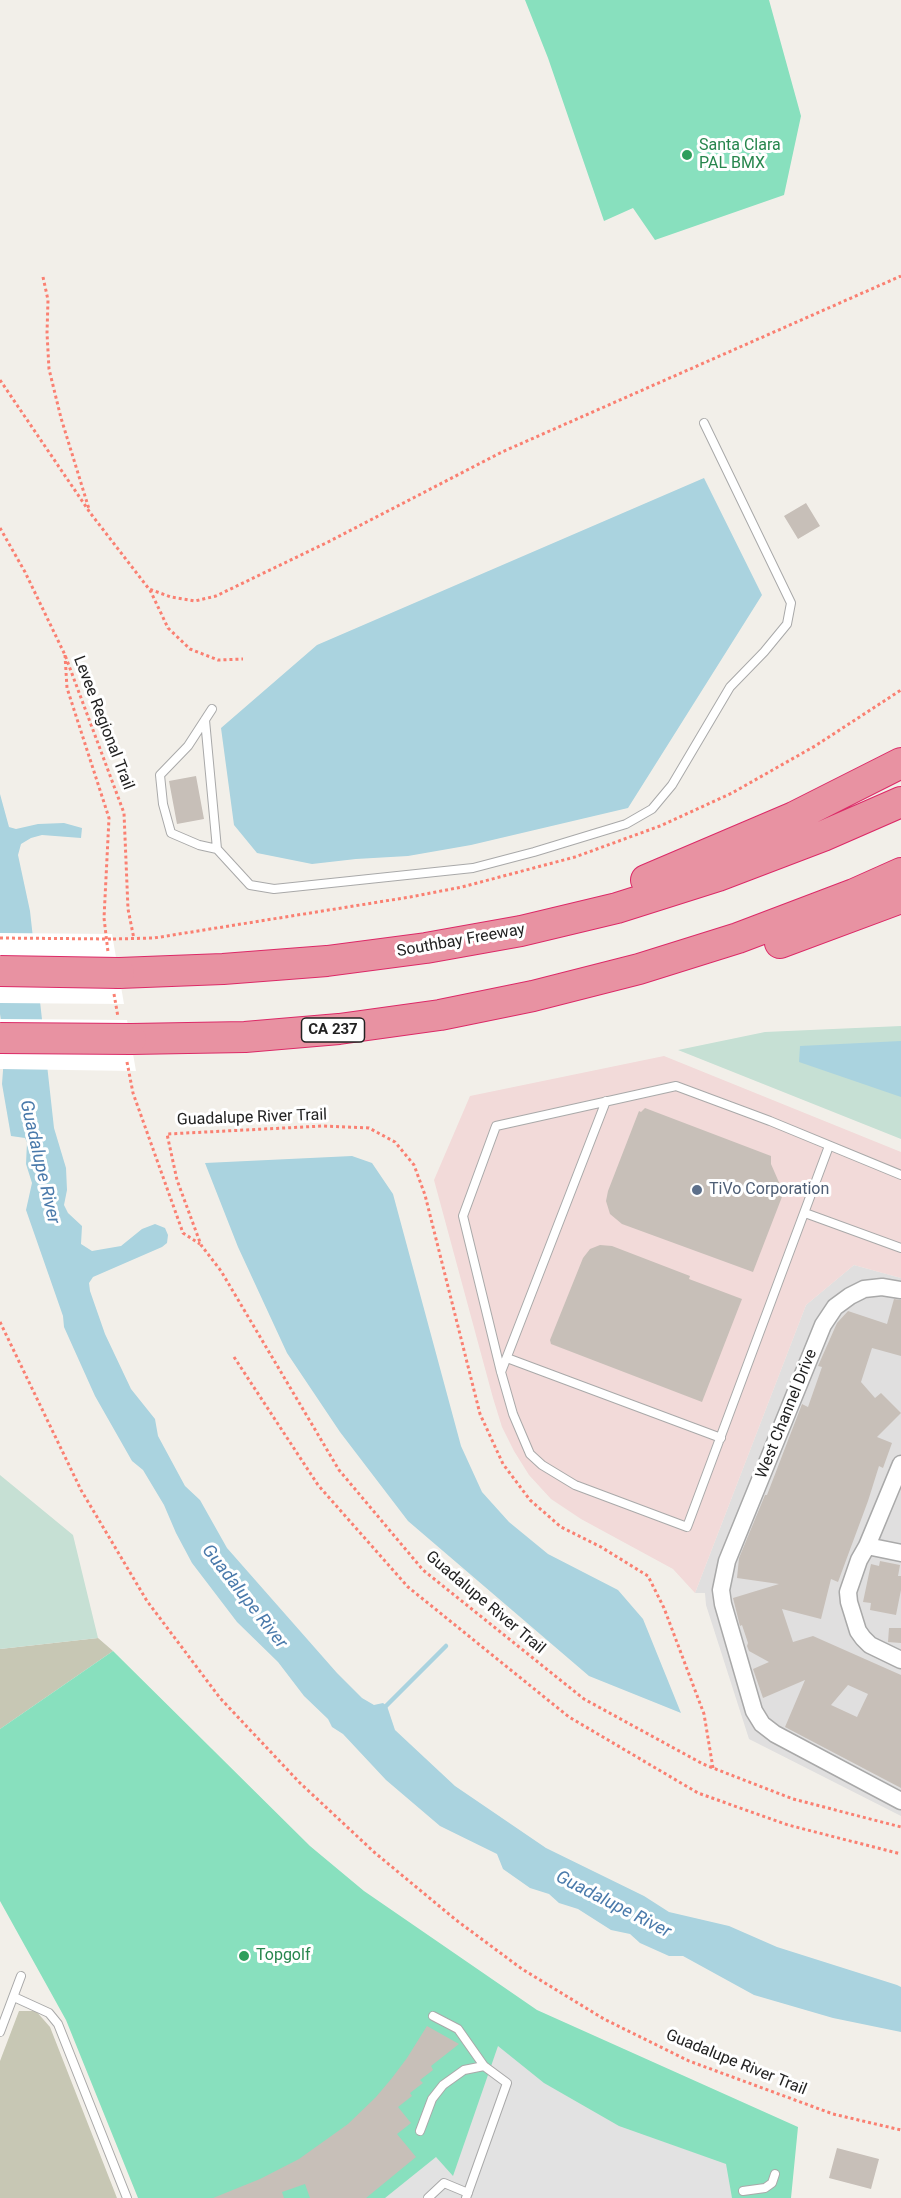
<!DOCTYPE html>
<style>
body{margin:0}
canvas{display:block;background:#f2efe9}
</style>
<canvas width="901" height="2198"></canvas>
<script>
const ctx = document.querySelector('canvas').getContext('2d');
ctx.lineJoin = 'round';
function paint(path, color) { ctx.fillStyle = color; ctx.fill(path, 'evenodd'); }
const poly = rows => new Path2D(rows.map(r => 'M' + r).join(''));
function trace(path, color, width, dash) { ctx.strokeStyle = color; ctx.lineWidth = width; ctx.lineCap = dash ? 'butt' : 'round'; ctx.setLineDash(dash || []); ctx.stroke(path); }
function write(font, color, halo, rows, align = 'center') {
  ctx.font = font + ' Roboto,sans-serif'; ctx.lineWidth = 6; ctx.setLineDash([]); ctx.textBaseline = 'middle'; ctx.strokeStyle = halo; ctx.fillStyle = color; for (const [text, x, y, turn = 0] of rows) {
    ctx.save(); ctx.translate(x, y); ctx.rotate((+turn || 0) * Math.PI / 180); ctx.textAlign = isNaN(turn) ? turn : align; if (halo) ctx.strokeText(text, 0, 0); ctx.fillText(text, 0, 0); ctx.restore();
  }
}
paint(poly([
 [854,1265,901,1278,901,1816,749,1739,706,1605,705,1593,695,1593,806,1305]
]), '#e0dfdf');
paint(poly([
 [664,1056,901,1152,901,1278,854,1265,806,1305,695,1593,673,1569,581,1519,551,1499,529,1475,514,1451,502,1427,493,1398,434,1180,470,1096]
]), '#f2dad9');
paint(poly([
 [98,1638,113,1651,0,1729,0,1649],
 [19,2011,36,2011,50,2027,117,2198,0,2198,0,2061]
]), '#c7c7b4');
paint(poly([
 [901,1026,901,1139,678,1050,765,1032],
 [0,1475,73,1535,98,1638,0,1649]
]), '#c6e0d4');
paint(poly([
 [525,0,769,0,801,116,784,195,655,240,633,208,604,221,548,58],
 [113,1651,310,1846,364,1891,537,2010,798,2127,791,2198,138,2198,66,2020,0,1901,0,1729]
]), '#88e0be');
paint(poly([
 [498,2046,544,2083,619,2126,726,2164,732,2198,385,2198,436,2157,453,2176]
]), '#e2e2e2');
paint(poly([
 [704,478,762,595,628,808,471,845,408,856,356,859,312,864,257,853,234,825,221,728,317,645],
 [0,794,9,827,16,829,38,824,64,823,82,828,81,838,42,835,31,838,21,844,18,855,30,911,54,1128,66,1168,67,1190,64,1205,68,1213,82,1226,81,1244,92,1251,121,1246,142,1229,155,1224,165,1228,168,1235,167,1243,162,1247,93,1277,89,1283,90,1291,105,1334,131,1389,155,1419,158,1436,185,1486,200,1500,227,1548,337,1673,362,1698,374,1705,383,1703,387,1706,395,1730,455,1786,546,1848,644,1896,669,1912,729,1926,777,1947,897,1985,901,1987,901,2032,833,2018,754,1995,683,1956,669,1956,640,1943,630,1934,611,1930,578,1909,559,1903,549,1894,530,1888,503,1869,497,1854,440,1826,386,1780,343,1734,332,1727,328,1719,304,1696,278,1662,237,1622,192,1563,176,1533,164,1505,143,1470,132,1461,95,1396,64,1327,63,1316,26,1210,32,1183,26,1164,27,1142,25,1138,11,1136,2,1084,5,1043,0,1014],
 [901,1041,901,1097,799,1062,800,1046],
 [352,1156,372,1163,393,1194,461,1446,482,1492,509,1522,548,1554,618,1590,643,1619,681,1713,589,1676,408,1521,340,1432,287,1353,238,1247,205,1163]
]), '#aad3df');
paint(poly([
 [0,933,112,934,124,1004,0,1003],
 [0,1019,127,1020,136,1071,0,1069]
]), '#fff');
trace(poly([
 [382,1710,446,1646]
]), '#aad3df', 4.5);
paint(poly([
 [806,503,820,526,798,539,784,516],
 [196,776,204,819,177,824,169,781],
 [645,1108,771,1156,771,1164,781,1187,785,1189,753,1272,622,1224,610,1214,606,1201,608,1191,639,1111,641,1112],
 [600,1245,612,1246,690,1276,689,1279,742,1299,702,1402,551,1344,550,1340,583,1258,590,1249],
 [894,1299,901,1300,901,1356,872,1348,861,1382,875,1398,881,1393,901,1413,877,1437,892,1443,883,1468,879,1466,868,1501,838,1582,831,1579,821,1619,782,1609,793,1642,813,1636,901,1675,901,1788,785,1727,805,1680,763,1698,753,1669,769,1662,749,1651,747,1646,748,1643,742,1625,740,1626,733,1598,779,1584,737,1578,739,1558,765,1495,767,1495,802,1404,808,1407,822,1367,818,1366,837,1323,848,1311,887,1324],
 [848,1685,868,1694,857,1717,831,1705],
 [880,1561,900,1565,898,1576,901,1576,901,1590,896,1615,870,1610,871,1603,863,1602,871,1564,879,1566],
 [889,1628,901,1628,901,1643,888,1642],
 [427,2026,459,2044,431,2066,433,2070,420,2080,423,2083,410,2093,412,2096,398,2107,411,2123,397,2134,416,2157,366,2198,310,2198,305,2184,282,2192,284,2198,213,2198,260,2179,299,2159,348,2124,376,2097,392,2078,407,2058],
 [837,2148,879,2159,871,2189,829,2178]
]), '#c7bfb8');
const lane = poly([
 [212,709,188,746,160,775,163,804,171,833,199,845,217,849,250,885,274,889,473,868,534,852,626,824,652,809,672,785,730,687,764,652,787,624,791,603,704,423],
 [205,720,217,849],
 [829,1146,687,1527,575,1485,542,1465,530,1454,513,1414,501,1372,463,1216,496,1126,676,1086,770,1121,901,1175],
 [805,1213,901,1248],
 [507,1358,721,1438],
 [501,1372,606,1101],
 [14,1997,49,2013,58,2024,127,2198],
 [433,2016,458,2029,484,2066,507,2083,466,2198],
 [0,2032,21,1976],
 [420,2131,432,2099,443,2085,464,2070,484,2066],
 [743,2191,765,2188,772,2183,775,2174],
 [428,2198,444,2183,468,2193]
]);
const street = poly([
 [901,1290,882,1287,864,1289,850,1296,835,1307,823,1325,727,1561,721,1590,723,1604,754,1711,762,1724,775,1734,901,1801],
 [901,1464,867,1546,859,1560,848,1592,849,1602,858,1631,863,1638,870,1645,901,1660],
 [867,1546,901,1553]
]);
const highway = poly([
 [646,880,794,817,901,763],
 [780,943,901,898],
 [119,973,223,969,327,961,426,948,521,931,617,908,718,876,823,836,901,802],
 [131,1039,245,1037,339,1029,440,1015,533,996,639,969,738,938,854,894,901,873]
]);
trace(lane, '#a9a9a9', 10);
trace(street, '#a9a9a9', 19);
trace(highway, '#dc2a67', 32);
trace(poly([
 [43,277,48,300,47,333,49,369,61,418,89,509],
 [0,380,91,514,149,589,171,597,195,601,216,596,328,542,502,452,901,276],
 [0,528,25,572,65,655,124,813,128,909,134,939],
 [150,590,168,628,190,649,218,660,243,659],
 [65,655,67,688,109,818,104,918,108,952],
 [113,939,154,938,410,897,462,887,575,857,660,826,732,793,815,746,901,690],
 [114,994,118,1017],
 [127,1062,133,1093,183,1233,200,1244],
 [0,1322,81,1490,147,1601,220,1698,299,1782,374,1852,456,1920,522,1969,604,2019,689,2061,833,2114,901,2130],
 [234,1357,318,1485,408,1587,569,1717,698,1793,788,1825,901,1854],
 [713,1768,704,1714,664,1608,648,1576,601,1547,561,1527,530,1500,503,1464,480,1414,425,1195,414,1165,395,1142,369,1128,323,1126,167,1134,177,1180,201,1245,221,1271,339,1470,423,1570,584,1699,703,1764,713,1768,793,1799,901,1827]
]), '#fa8072', 3, [3, 3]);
trace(lane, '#fff', 8);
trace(street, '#fff', 16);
trace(highway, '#e892a2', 30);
const highwayBridge = poly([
 [0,971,119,973],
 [0,1038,131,1039]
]);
trace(highwayBridge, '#dc2a67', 32, []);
trace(poly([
 [0,938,113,939]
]), '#fa8072', 3, [3, 3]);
trace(highwayBridge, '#e892a2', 30);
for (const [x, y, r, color] of [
 [687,155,6,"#2e9e5b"],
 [697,1190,6,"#5c6f8a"],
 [244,1956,6,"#2e9e5b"]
]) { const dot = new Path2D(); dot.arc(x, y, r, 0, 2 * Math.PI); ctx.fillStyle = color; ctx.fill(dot); trace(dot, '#fff', 2); }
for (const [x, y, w] of [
 [333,1030,63]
]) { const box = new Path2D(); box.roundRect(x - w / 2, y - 12, w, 24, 4.5); ctx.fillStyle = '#fff'; ctx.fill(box); trace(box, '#222', 1.5); }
write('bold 15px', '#222', null, [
 ["CA 237",333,1030]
]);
write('16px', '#27864d', '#fff', [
 ["Santa Clara",699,146],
 ["PAL BMX",699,164],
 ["Topgolf",256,1956]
], 'left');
write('16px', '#222', '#fff', [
 ["Levee Regional Trail",103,723,69],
 ["Southbay Freeway",461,941,-10],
 ["Guadalupe River Trail",252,1118,-2],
 ["West Channel Drive",787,1414,-68],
 ["Guadalupe River Trail",485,1603,40],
 ["Guadalupe River Trail",736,2063,22]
]);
write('16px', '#4e5e75', '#fff', [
 ["TiVo Corporation",709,1190]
], 'left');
write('italic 18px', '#4a7aab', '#fff', [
 ["Guadalupe River",39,1162,77],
 ["Guadalupe River",244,1597,52],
 ["Guadalupe River",613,1905,27]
]);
</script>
